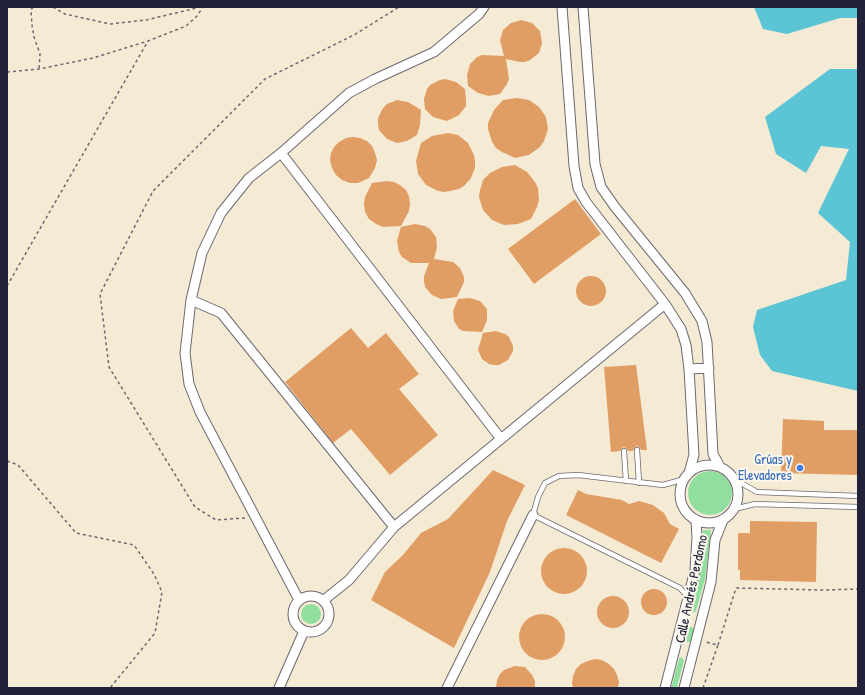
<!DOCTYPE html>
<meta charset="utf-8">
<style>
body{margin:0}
#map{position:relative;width:865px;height:695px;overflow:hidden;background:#f5ead3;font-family:"Patrick Hand",sans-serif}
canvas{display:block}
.frame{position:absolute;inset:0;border:8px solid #22223b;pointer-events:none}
</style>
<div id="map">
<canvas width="865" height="695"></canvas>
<div class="frame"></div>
</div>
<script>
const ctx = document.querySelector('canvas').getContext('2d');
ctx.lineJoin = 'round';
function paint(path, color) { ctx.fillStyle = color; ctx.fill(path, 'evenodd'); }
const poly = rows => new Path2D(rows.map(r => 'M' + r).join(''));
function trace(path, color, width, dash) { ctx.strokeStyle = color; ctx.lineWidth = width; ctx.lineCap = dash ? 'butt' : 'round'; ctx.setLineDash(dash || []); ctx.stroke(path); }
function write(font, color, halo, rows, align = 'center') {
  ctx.font = font + ' "Patrick Hand",sans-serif'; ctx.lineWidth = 4; ctx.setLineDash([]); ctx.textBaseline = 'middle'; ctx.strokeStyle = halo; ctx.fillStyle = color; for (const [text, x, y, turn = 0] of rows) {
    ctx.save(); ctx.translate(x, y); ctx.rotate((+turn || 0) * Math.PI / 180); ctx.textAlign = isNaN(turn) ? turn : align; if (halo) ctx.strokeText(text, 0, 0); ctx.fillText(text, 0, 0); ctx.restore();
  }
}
paint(poly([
 '688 493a22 22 0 1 1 44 0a22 22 0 1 1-44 0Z',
 [703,530,711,530,705,579,696,611,694,613,691,610,700,574],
 '301 614a10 10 0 1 1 20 0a10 10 0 1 1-20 0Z',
 [685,626,692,627,695,630,692,641,690,642,686,642,682,639],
 [681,657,684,660,677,688,671,688,679,659]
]), '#91df9e');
paint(poly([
 [754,7,858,7,858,18,840,18,787,34,763,29],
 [830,69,858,69,858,391,772,371,760,355,753,327,757,310,846,280,850,242,818,213,849,149,821,146,806,173,776,154,765,117]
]), '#5bc5d5');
paint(poly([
 [521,20,532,23,540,31,542,43,539,53,530,60,525,62,520,62,506,59,509,79,507,84,500,94,489,96,478,93,468,86,467,75,470,64,477,57,482,55,504,56,500,40,503,30,511,23],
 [445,79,456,82,465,89,466,100,466,106,459,115,447,121,433,117,425,109,424,99,427,89,430,85,440,80],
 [517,98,529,100,539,107,546,117,548,129,544,141,540,147,529,155,515,158,502,152,496,148,492,142,488,129,488,123,494,110,503,100],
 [397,100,408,102,421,110,420,125,417,135,407,141,397,143,387,139,379,130,378,124,378,118,383,108,387,104],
 [448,133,458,135,468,143,474,155,475,162,475,168,471,178,464,186,459,189,445,192,438,191,426,185,418,174,416,161,421,143,432,136],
 [353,137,360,138,367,141,372,146,375,153,377,160,375,168,369,178,358,183,350,183,342,180,336,175,332,168,330,160,331,153,334,147,339,142,346,138],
 [515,165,527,172,535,182,538,188,539,200,537,207,531,219,518,224,504,225,492,220,483,210,479,197,480,190,483,180,490,173,502,167],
 [387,181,394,182,400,185,406,190,409,196,410,204,409,211,401,226,383,227,376,224,369,219,365,212,364,204,365,197,372,183],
 [575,199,601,234,534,284,508,249],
 [415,224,425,226,430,229,436,237,437,247,434,259,453,262,460,268,464,277,464,282,457,297,441,299,432,295,425,287,424,281,424,276,429,263,411,263,402,257,399,252,397,241,401,227],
 '576 291a15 15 0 1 1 30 0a15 15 0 1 1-30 0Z',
 [470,298,480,301,487,309,487,320,482,332,463,331,459,329,454,321,453,311,458,299],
 [351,328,368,348,386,333,419,374,399,389,438,435,390,475,351,429,333,443,285,382],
 [496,331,505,334,509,337,513,346,513,351,508,360,499,365,494,365,489,364,482,359,478,350,483,333],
 [636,365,647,450,641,450,640,448,637,446,634,448,633,451,628,451,627,449,624,447,622,448,620,451,611,452,604,367],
 [783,419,824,421,824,430,858,430,858,475,781,473],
 [493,470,525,485,507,521,490,572,454,648,371,600,385,572,403,555,421,533,448,519],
 [578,490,586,494,622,500,629,504,639,501,653,505,664,513,670,524,679,529,661,563,566,515],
 [750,521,817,522,816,582,740,580,740,570,738,570,738,533,750,533],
 '541 571a23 23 0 1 1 46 0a23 23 0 1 1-46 0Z',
 '641 602a13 13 0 1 1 26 0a13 13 0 1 1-26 0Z',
 '597 612a16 16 0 1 1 32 0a16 16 0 1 1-32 0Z',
 '519 637a23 23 0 1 1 46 0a23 23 0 1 1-46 0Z',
 [595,659,602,660,609,664,614,669,617,675,619,682,618,688,573,688,572,683,573,676,576,669,581,664,588,661],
 [515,666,525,667,532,675,535,681,535,688,496,688,497,680,500,674,504,670]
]), '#e09e65');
const lane = poly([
 [637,450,639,483],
 [624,451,626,481],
 [685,479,663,485,578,475,559,476,545,483,538,497,533,515,680,588,688,597],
 [734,479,757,492,858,496],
 [734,509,755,504,858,507]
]);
const street = poly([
 [562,7,574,166,578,188,586,202,665,304,681,329,686,345,689,369,694,455,689,473],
 [583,7,595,164,601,187,615,207,685,293,702,321,707,342,713,454,720,467],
 [281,153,501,439],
 [191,300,221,313,394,527],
 [689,369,709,368],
 '680 494a29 29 0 1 1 58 0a29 29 0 1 1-58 0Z',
 '293 614a18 18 0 1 1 36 0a18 18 0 1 1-36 0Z',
 [299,600,200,412,189,384,185,353,191,300,202,253,221,213,249,178,281,153,349,93,375,79,434,52,479,14,484,7],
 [324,600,349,580,394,527,665,304],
 [279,688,304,631],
 [447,688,533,515],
 [665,688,695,570,697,538,696,520],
 [684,688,711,582,715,540,723,520]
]);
trace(lane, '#6c6870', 6);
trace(street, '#6c6870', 11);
trace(poly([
 [33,7,31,10,32,25,34,37,40,54,39,69],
 [53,7,65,14,110,24,146,20,201,7],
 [7,72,39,69,93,58,148,41,186,26,197,16,203,7],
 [7,286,148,41],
 [7,461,18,465,76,533,134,545,154,574,162,592,155,633,110,688],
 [245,518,216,520,195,507,109,367,100,294,153,191,265,79,354,35,399,7],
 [718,645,736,588,822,590,858,589],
 [703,688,718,645,706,642]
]), '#6c6870', 1.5, [3, 3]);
trace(lane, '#fff', 4.5);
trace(street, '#fff', 9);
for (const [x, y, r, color] of [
 [800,468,4,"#3f7fe0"]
]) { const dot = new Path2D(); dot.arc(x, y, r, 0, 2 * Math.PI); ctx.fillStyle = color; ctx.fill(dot); trace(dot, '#fbf7ec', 1.5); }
write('14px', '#366cbe', '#fbf7ec', [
 ["Grúas y",792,460],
 ["Elevadores",792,476]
], 'right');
write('14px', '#22223b', '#fbf7ec', [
 ["Calle Andrés Perdomo",692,589,-78]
]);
</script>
